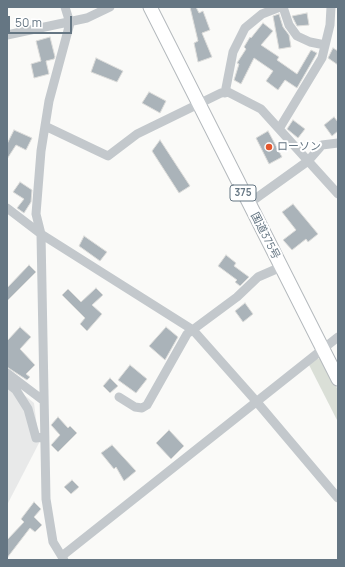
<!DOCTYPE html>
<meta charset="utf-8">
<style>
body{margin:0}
#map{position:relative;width:345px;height:567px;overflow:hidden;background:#fafaf8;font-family:Manrope,sans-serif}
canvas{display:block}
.frame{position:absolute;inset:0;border:8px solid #657683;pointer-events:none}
.scale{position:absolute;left:8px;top:16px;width:64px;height:18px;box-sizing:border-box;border:2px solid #657683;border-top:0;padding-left:5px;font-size:12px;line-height:14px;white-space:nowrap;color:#657683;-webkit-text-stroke:3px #fff;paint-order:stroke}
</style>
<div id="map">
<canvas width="345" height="567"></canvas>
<div class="frame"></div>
<div class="scale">50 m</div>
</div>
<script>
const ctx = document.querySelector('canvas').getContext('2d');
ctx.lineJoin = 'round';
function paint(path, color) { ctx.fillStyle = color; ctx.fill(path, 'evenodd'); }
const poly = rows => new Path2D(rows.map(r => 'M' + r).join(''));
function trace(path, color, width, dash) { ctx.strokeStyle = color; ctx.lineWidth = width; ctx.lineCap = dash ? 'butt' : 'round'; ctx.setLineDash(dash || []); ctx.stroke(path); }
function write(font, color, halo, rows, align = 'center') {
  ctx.font = font + ' Manrope,"Noto Sans JP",sans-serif'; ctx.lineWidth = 4; ctx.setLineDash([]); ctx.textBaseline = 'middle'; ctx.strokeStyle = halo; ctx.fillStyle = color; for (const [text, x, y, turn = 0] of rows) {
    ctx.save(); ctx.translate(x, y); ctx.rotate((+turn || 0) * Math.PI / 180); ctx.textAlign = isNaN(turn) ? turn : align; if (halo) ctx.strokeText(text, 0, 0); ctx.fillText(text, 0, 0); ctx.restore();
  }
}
paint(poly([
 [7,381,34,403,39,443,7,505]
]), '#e8e9e9');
paint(poly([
 [315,358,322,359,338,390,338,422,308,363]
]), '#dadfd7');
const building = poly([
 [190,7,196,7,199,13,203,11,210,30,202,33,212,57,198,62,194,43,198,41,190,7],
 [307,13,309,25,297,26,292,16,307,13],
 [279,14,283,27,289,35,291,47,279,49,273,16,279,14],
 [263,23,273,31,261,45,279,57,277,60,297,74,311,50,317,53,297,88,285,80,278,90,266,81,273,71,254,58,241,84,234,80,239,64,237,63,246,49,244,47,250,37,251,38,263,23],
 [50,37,55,57,54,59,46,61,49,74,34,78,31,64,41,61,36,41,50,37],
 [333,48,338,51,338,65,328,58,333,48],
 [96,58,123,71,117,82,91,72,96,58],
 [149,92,166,101,160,113,142,103,149,92],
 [334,117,338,122,338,131,332,136,324,125,334,117],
 [293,120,305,129,298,138,287,129,293,120],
 [14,130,32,138,26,150,16,145,7,159,7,144,14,130],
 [268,131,282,157,269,164,256,138,268,131],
 [160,140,190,186,179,193,152,151,160,140],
 [20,182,32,190,31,202,24,213,17,208,24,199,13,192,20,182],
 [293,204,318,234,308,242,306,239,292,250,283,240,296,230,282,212,293,204],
 [84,236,107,252,100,261,79,246,84,236],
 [226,255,236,263,234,266,249,277,240,286,235,282,237,280,218,266,226,255],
 [29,265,36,272,7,301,7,288,29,265],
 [96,288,103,295,92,305,102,314,87,331,80,324,85,318,62,295,68,289,81,302,96,288],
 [245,303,253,314,243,322,235,311,245,303],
 [20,327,31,337,20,349,35,365,26,374,30,377,27,380,7,367,7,341,20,327],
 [166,327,178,337,165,360,149,346,166,327],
 [130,365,147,379,136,393,118,380,130,365],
 [110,378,118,386,110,393,103,386,110,378],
 [58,417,68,428,70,426,77,433,58,452,51,445,60,435,51,425,58,417],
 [169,430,184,446,171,459,156,443,169,430],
 [112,445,136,471,124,481,116,467,114,469,101,453,112,445],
 [72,480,79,487,71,494,64,487,72,480],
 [34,502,41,509,34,517,42,525,35,532,30,528,7,558,7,540,24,522,21,519,34,502]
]);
paint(building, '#aab3b9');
trace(building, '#dcdcda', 1);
const highway = poly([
 [150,7,338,379]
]);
trace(highway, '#b4b9bd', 15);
trace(poly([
 [283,7,289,25,297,36,310,42,325,45],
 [7,35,87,18,110,7],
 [225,93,233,52,245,28,262,14,280,7],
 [45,126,108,156,137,134,221,93,228,92,261,109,338,194],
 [279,129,322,58,330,25,331,7],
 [248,204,308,161,322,145,338,143],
 [7,208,41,234,193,330,256,401,338,498],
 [7,373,44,401],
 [7,383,16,390,28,409,36,438,44,437],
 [119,397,135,407,142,408,147,405,187,334,237,297,258,277,281,267],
 [62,556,338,337],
 [64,560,53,542,46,499,41,234,36,214,41,151,49,101,70,23,65,7]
]), '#c3c8cc', 9);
trace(highway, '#fff', 13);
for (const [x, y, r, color] of [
 [269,147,4,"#e4572e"]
]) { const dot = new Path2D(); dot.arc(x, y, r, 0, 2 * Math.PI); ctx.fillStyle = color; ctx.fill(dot); trace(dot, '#fff', 1.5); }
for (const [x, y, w] of [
 [243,193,26]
]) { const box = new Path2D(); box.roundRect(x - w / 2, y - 8, w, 16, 3); ctx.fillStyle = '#fff'; ctx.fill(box); trace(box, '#657683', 1); }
write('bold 10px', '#657683', null, [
 ["375",243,193]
]);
write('11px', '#657683', '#fff', [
 ["ローソン",277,147]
], 'left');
write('11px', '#657683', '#fff', [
 ["国道375号",265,236,63]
]);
</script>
